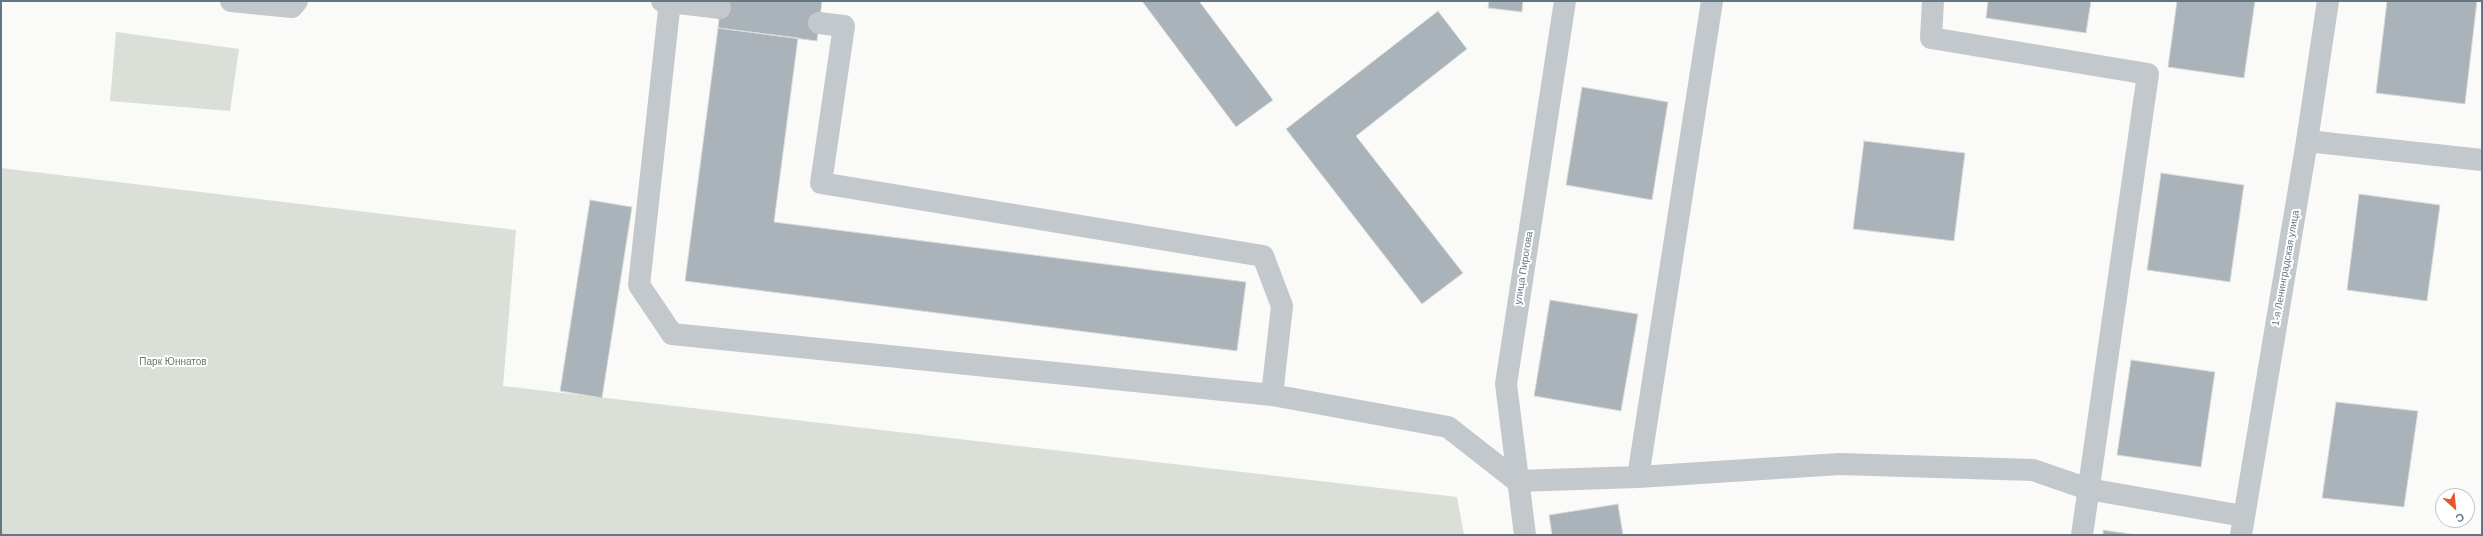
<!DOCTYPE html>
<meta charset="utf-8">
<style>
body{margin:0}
#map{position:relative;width:2483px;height:536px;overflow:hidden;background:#fafaf8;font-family:Arial,sans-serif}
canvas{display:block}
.frame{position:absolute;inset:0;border:2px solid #657683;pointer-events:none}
.north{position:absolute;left:2435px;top:488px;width:40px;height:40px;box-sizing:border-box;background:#fff;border:1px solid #c1c8cd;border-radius:50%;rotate:153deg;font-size:11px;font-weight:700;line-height:16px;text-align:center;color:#657683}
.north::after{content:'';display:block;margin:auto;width:14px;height:18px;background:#e4572e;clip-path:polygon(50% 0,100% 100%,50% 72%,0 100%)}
</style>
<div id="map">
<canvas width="2483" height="536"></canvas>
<div class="frame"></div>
<div class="north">С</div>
</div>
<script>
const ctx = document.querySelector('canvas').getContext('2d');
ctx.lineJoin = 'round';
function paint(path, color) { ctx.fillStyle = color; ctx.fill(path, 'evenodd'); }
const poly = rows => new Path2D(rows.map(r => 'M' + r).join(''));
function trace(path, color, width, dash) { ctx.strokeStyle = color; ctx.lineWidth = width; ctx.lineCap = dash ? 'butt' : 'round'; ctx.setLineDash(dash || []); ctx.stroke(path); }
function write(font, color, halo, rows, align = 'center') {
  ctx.font = font + ' Arial,sans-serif'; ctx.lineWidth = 4; ctx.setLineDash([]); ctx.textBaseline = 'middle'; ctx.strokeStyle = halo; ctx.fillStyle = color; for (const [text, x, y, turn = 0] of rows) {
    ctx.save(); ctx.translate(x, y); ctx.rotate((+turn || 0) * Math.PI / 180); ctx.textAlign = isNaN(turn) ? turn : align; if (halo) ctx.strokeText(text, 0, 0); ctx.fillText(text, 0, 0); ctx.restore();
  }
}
paint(poly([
 [116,32,239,49,230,111,110,101],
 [1,168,516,230,503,386,1457,497,1464,535,1,535]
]), '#dadfd7');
const building = poly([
 [721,1,822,1,817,41,718,28,721,1],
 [1142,1,1199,1,1273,100,1236,127,1142,1],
 [1489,1,1523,1,1522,12,1488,8,1489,1],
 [1988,1,2091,1,2086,33,1986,18,1988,1],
 [2177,1,2255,1,2244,78,2168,67,2177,1],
 [2387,1,2477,1,2465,104,2376,93,2387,1],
 [1438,11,1467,49,1356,136,1463,273,1422,304,1286,129,1438,11],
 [718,28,798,38,774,222,1246,282,1237,351,685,281,718,28],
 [1582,87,1668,102,1652,200,1566,185,1582,87],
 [1864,141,1965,153,1954,241,1853,229,1864,141],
 [2161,173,2244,185,2230,282,2147,270,2161,173],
 [2359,194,2440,205,2427,301,2347,290,2359,194],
 [590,200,632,207,602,398,560,391,590,200],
 [1550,300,1638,314,1621,411,1534,396,1550,300],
 [2131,360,2215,372,2201,467,2117,455,2131,360],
 [2336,402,2418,411,2404,507,2322,498,2336,402],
 [1618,504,1623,535,1552,535,1549,515,1618,504],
 [2103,530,2137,535,2103,535,2103,530]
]);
paint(building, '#aab3b9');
trace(building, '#dcdcda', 1);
trace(poly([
 [231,1,292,7,297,1],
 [662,1,720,8],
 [670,1,639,285,672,334,1272,395,1448,427,1517,481,1638,477,1840,464,2033,470,2088,489,2243,516],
 [1933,1,1931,38,2148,74,2082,535],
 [819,23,844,26,821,183,1263,256,1282,306,1272,395],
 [2307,141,2482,160],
 [1638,477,1712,1]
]), '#c3c8cc', 22);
trace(poly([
 [1525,535,1506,384,1565,1],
 [2241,535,2307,141,2328,1]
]), '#c3c8cc', 22);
write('10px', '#657683', '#fff', [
 ["улица Пирогова",1524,268,-81],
 ["1-я Ленинградская улица",2286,268,-80]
]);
write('10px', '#687a64', '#fff', [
 ["Парк Юннатов",173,362]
]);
</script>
